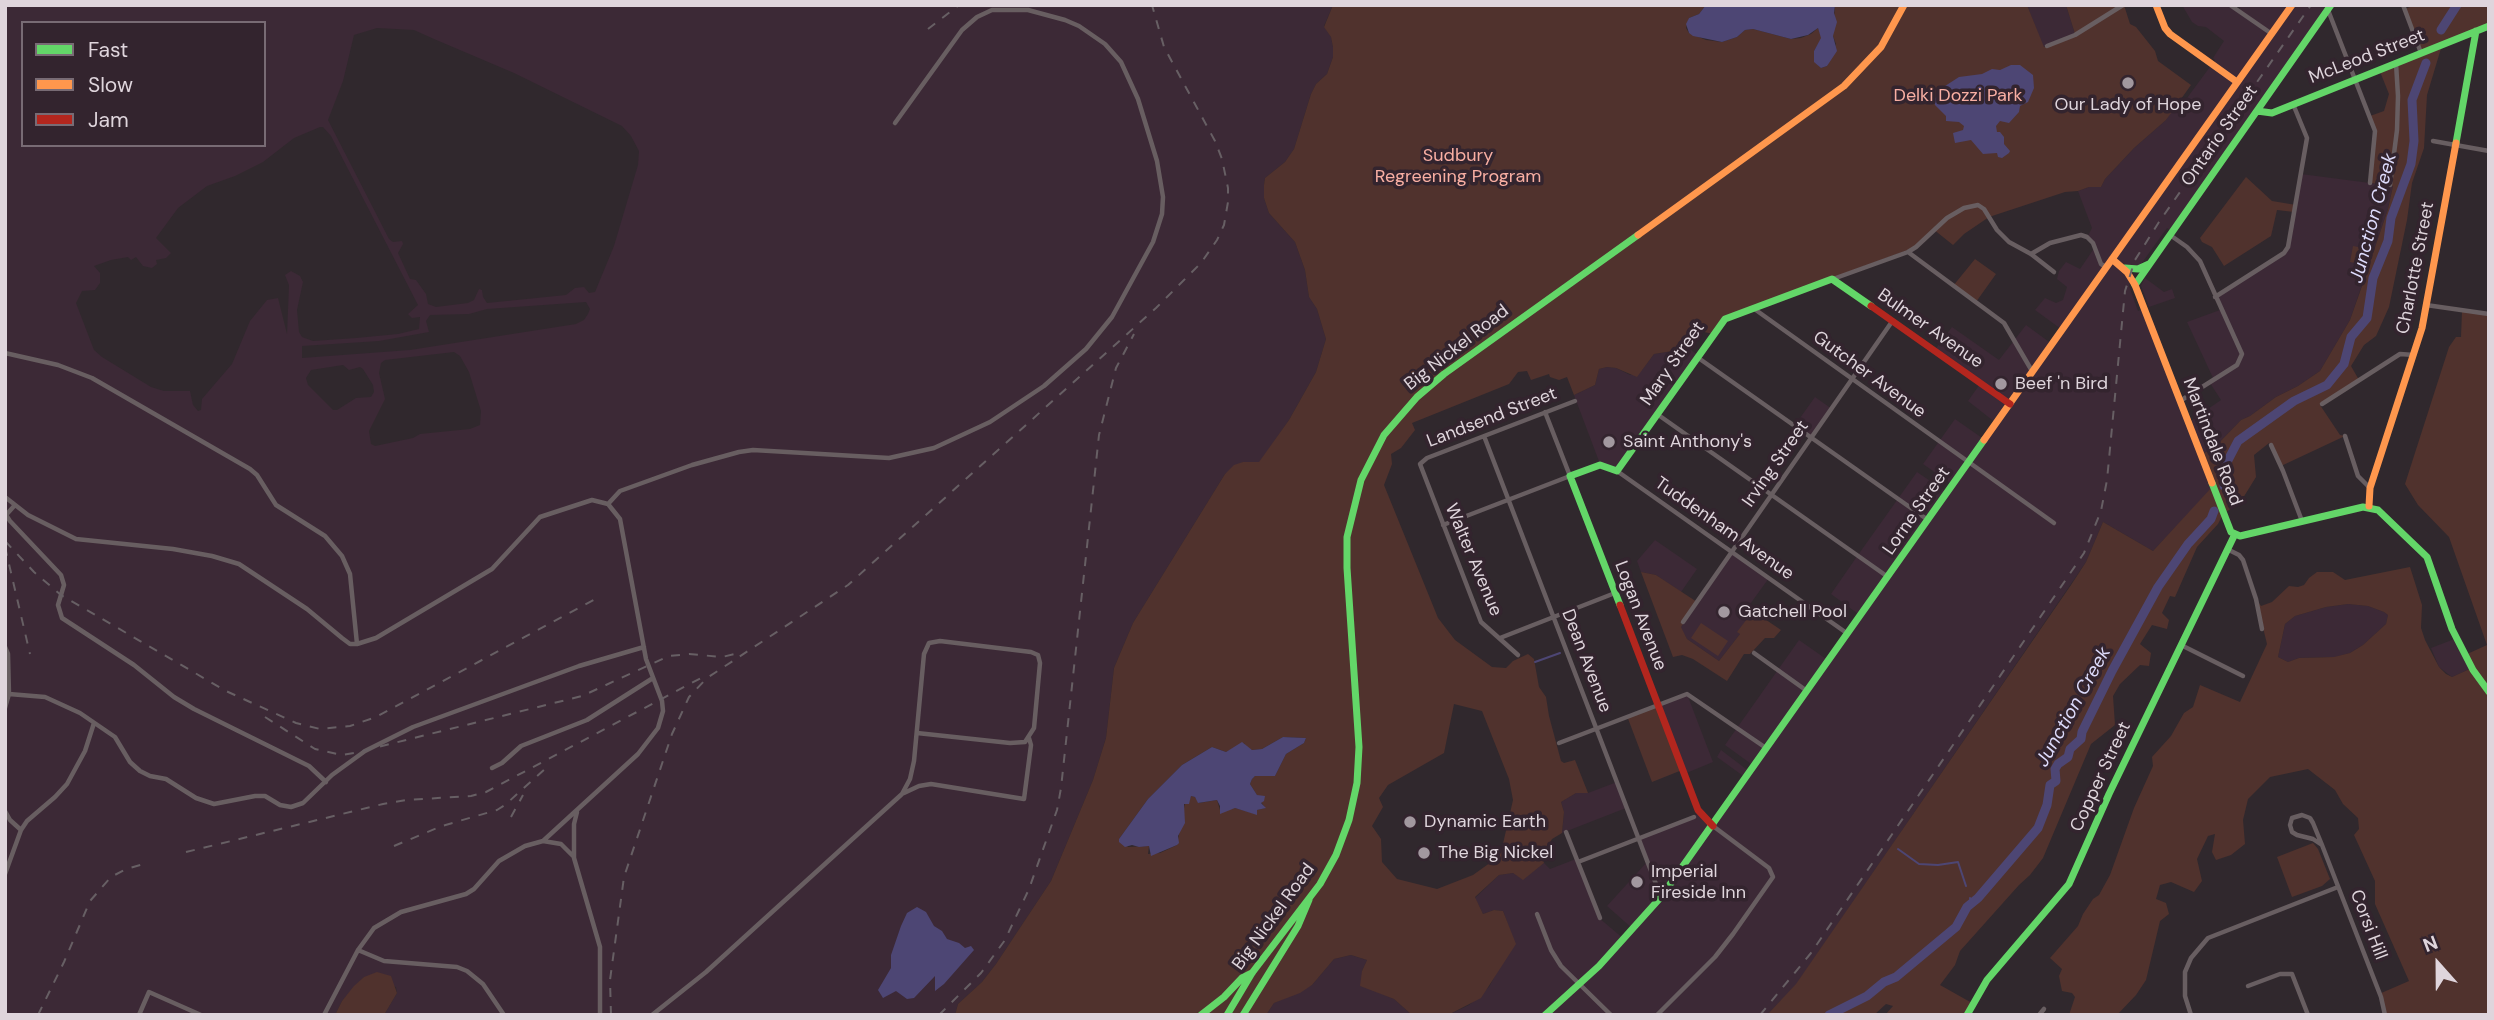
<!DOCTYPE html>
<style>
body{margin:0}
#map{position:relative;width:2494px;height:1020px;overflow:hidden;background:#30282d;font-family:"DM Sans",sans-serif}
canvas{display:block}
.frame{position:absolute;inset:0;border:7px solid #dfd5dc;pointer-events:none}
.legend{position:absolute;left:21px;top:21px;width:245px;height:126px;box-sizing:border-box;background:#33242e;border:2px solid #786b74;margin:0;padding:9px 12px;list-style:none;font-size:21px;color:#dfd5dc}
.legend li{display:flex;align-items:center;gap:14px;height:35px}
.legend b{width:35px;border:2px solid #786b74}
.north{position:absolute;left:2403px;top:929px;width:70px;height:70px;-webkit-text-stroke:5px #33242e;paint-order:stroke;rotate:339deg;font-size:19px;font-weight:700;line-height:28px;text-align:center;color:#dfd5dc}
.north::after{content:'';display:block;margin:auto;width:24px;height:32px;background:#dfd5dc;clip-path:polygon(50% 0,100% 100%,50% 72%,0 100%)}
</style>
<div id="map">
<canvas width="2494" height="1020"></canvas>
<div class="frame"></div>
<ul class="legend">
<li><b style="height:9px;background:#63d668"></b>Fast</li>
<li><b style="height:9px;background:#ff974d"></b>Slow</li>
<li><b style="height:9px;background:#b3261e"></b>Jam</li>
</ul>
<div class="north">N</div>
</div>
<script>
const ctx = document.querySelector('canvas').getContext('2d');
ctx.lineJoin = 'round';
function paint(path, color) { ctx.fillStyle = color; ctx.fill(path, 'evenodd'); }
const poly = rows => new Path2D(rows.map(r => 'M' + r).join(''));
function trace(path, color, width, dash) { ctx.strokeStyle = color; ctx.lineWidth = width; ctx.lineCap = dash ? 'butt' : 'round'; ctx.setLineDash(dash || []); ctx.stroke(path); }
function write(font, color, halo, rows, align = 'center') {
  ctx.font = font + ' "DM Sans",sans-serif'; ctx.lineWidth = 7; ctx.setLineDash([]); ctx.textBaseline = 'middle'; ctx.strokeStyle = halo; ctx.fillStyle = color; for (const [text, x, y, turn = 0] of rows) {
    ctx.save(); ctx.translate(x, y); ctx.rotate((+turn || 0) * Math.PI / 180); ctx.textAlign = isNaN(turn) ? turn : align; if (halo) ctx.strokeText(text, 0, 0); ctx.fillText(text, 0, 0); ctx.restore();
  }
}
paint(poly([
 [5,5,1333,5,1324,26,1331,37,1333,47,1333,57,1327,74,1316,84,1311,94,1294,149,1285,162,1265,178,1264,185,1264,198,1269,213,1295,242,1305,270,1309,297,1317,309,1326,339,1316,372,1289,420,1259,463,1243,462,1225,474,1133,623,1114,668,1106,738,1093,780,1051,881,996,964,982,982,958,1004,955,1015,384,1015,397,993,396,987,364,977,342,1001,335,1015,5,1015],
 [23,23,264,23,264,145,23,145],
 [377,28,414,30,434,39,514,73,622,126,631,136,639,151,638,165,614,246,595,292,589,293,584,287,575,288,566,295,487,303,483,297,482,290,479,289,474,300,468,303,436,307,428,304,426,294,416,280,410,279,398,253,403,244,402,241,393,242,389,239,328,120,343,81,354,35],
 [320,127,323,127,331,136,418,305,408,314,412,318,420,317,419,329,398,334,356,338,313,341,302,337,299,332,297,310,303,282,300,276,291,271,285,275,289,285,287,334,278,298,267,300,250,321,232,364,202,399,201,410,198,411,193,405,190,391,164,391,151,387,102,357,94,350,76,303,82,291,95,290,100,283,100,273,94,266,111,260,128,257,131,260,136,257,143,266,152,268,157,264,156,260,166,258,171,253,156,238,178,208,207,186,235,176,263,162,294,138],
 [586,302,590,309,588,314,584,320,576,324,410,350,302,358,302,346,379,341,429,332,426,321,430,315,469,314,487,309],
 [454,352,460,356,469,372,481,411,480,425,470,429,420,434,413,438,375,446,371,444,369,431,385,399,379,373,381,363,385,360],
 [343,365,349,370,360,367,363,369,373,385,374,392,371,397,356,398,337,410,333,410,308,385,306,378,311,370],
 [2027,5,2066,5,2075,34,2043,47],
 [2182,5,2230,5,2238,11,2242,5,2331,5,2172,231,2167,228,2139,267,2125,268,2131,278,2129,286,2138,311,2144,309,2189,422,2221,400,2210,383,2214,380,2187,322,2220,310,2215,297,2286,250,2301,174,2393,186,2388,209,2350,320,2320,371,2298,386,2276,397,2250,416,2241,420,2213,449,2201,454,2213,487,2153,551,2103,522,2086,562,1796,985,1767,1015,1448,1015,1469,1005,1489,987,1501,964,1515,944,1503,911,1494,910,1483,914,1475,898,1499,875,1513,873,1523,879,1544,863,1550,869,1576,859,1599,918,1624,939,1633,929,1607,906,1647,862,1638,838,1700,813,1712,826,1746,778,1717,757,1721,750,1750,772,1754,766,1725,745,1799,640,1829,661,1861,616,1831,594,1858,555,1917,472,1948,493,1953,485,1923,464,1955,419,1985,440,1996,423,1968,401,1980,384,1934,351,1952,327,1999,360,2026,325,2052,344,2061,329,2035,310,2045,298,2056,303,2063,300,2067,287,2057,279,2059,271,2066,262,2080,269,2095,247,2088,236,2092,228,2078,191,2089,187,2101,187,2105,179,2134,148,2166,120,2171,111,2176,113,2215,60,2213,58,2224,41,2206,27,2198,26,2192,22],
 [2145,278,2164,292,2172,289,2175,298,2149,307,2141,286],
 [1684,345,1698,355,1617,471,1600,464,1574,395,1595,385,1599,369,1607,367,1616,368,1630,375,1642,370,1654,354,1679,350],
 [1815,397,1832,409,1812,437,1795,425],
 [1655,540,1697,569,1681,592,1656,575,1641,572,1637,561],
 [1732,551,1769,578,1748,607,1753,611,1738,632,1740,634,1719,661,1687,639,1680,627],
 [2348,604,2368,606,2384,612,2388,615,2386,624,2363,645,2350,653,2335,657,2299,658,2288,662,2278,657,2285,624,2295,616,2326,607],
 [2457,638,2472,668,2452,677,2439,667,2431,648],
 [1687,694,1713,762,1684,774,1657,704],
 [1617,782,1626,808,1562,833,1564,812,1561,802,1576,793,1588,793],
 [1351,955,1367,960,1362,971,1371,989,1394,999,1412,1015,1266,1015,1274,1003,1312,985,1334,959]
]), '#3c2936');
paint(poly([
 [1333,5,1706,5,1699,14,1689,18,1686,28,1689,33,1706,40,1722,42,1737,37,1745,30,1753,29,1791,39,1801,38,1811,34,1818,28,1822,38,1814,51,1814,59,1821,68,1827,66,1836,44,1833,36,1835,5,2027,5,2044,47,2075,34,2066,5,2124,5,2130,24,2136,27,2155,51,2158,61,2191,85,2166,120,2134,148,2105,179,2101,187,2089,187,2078,191,2065,192,1989,217,1964,234,1953,245,1933,229,1916,247,1729,316,1714,334,1704,332,1696,333,1688,338,1679,350,1654,354,1637,377,1616,368,1607,367,1599,369,1595,385,1574,395,1567,377,1559,380,1550,377,1549,374,1531,380,1527,371,1518,372,1509,384,1412,423,1415,430,1401,448,1391,454,1392,464,1384,485,1438,618,1455,640,1492,667,1506,668,1513,661,1528,654,1534,659,1539,687,1546,697,1549,716,1561,761,1564,763,1575,760,1588,793,1576,793,1561,802,1564,812,1562,833,1552,839,1542,857,1544,863,1523,880,1513,873,1499,875,1475,897,1483,914,1494,910,1503,911,1516,944,1481,998,1448,1015,1412,1015,1394,999,1360,986,1362,971,1367,960,1351,955,1334,959,1312,985,1300,993,1274,1003,1266,1015,955,1015,958,1004,982,982,996,964,1051,881,1093,780,1106,738,1114,668,1133,623,1225,474,1234,465,1243,462,1259,462,1289,420,1316,372,1326,339,1317,309,1309,297,1305,270,1295,242,1269,213,1264,198,1264,185,1265,178,1285,162,1294,149,1311,94,1316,84,1327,74,1333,57,1333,47,1331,37,1324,27],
 [1454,704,1482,711,1509,779,1513,800,1502,848,1494,860,1473,875,1437,889,1397,879,1382,862,1381,839,1372,826,1383,807,1379,798,1388,785,1444,753],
 [1283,737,1306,738,1304,743,1286,754,1275,776,1255,776,1252,779,1250,784,1265,808,1257,810,1256,814,1235,808,1220,810,1217,800,1199,803,1195,797,1191,796,1188,804,1185,803,1177,845,1160,853,1148,854,1149,846,1128,847,1119,839,1148,799,1182,765,1212,747,1226,752,1244,743,1246,747,1252,750,1262,749],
 [2415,5,2489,5,2489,26,2442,45,2427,95,2424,148,2412,183,2407,220,2389,307,2376,336,2364,345,2351,366,2359,380,2320,405,2340,435,2345,436,2281,466,2269,443,2254,455,2256,477,2243,498,2235,506,2223,514,2218,524,2197,547,2175,597,2170,596,2162,613,2169,620,2167,629,2152,625,2140,644,2151,653,2149,666,2140,665,2120,684,2113,696,2115,725,2091,744,2043,858,2030,875,2019,885,1960,951,1955,965,1940,985,1972,1003,1966,1015,1885,1015,1893,1006,1886,1004,1874,1015,1767,1015,1796,984,2071,585,2086,562,2103,522,2153,551,2212,487,2201,454,2213,449,2241,420,2250,416,2276,397,2298,386,2320,371,2350,320,2369,266,2350,262,2353,246,2363,248,2362,252,2370,253,2369,265,2388,209,2393,186,2371,183,2376,137,2370,116,2384,111,2389,94,2379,69,2421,53,2405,9],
 [2246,177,2272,201,2296,205,2294,212,2277,210,2271,236,2224,266,2212,247,2202,242,2200,238],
 [1975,259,1996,274,1976,302,1953,286],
 [2462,311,2489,314,2489,1015,2385,1015,2379,994,2409,981,2375,904,2375,881,2354,835,2359,829,2358,818,2343,804,2335,790,2308,769,2270,777,2248,799,2243,820,2245,844,2231,855,2216,860,2212,852,2215,834,2208,836,2197,859,2202,881,2194,892,2171,882,2160,885,2156,899,2166,903,2169,914,2160,921,2146,980,2136,995,2117,1015,2069,1015,2075,997,2072,993,2062,991,2059,976,2062,969,2050,958,2078,926,2083,914,2093,899,2099,895,2110,875,2134,808,2153,766,2152,757,2171,736,2184,713,2193,707,2200,685,2240,702,2267,644,2256,599,2261,606,2272,602,2289,586,2298,587,2304,585,2309,578,2317,572,2333,572,2345,580,2410,567,2422,605,2421,628,2425,640,2439,667,2446,674,2452,677,2472,668,2465,655,2487,645,2449,537,2418,505,2405,484,2449,347,2456,337,2461,337],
 [2348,604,2368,606,2384,612,2388,615,2386,624,2363,645,2350,653,2334,657,2299,658,2288,662,2278,657,2285,624,2295,616,2326,607],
 [1641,572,1656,575,1697,602,1681,627,1687,639,1719,661,1740,634,1737,632,1753,611,1781,630,1774,638,1765,638,1750,654,1744,654,1727,681,1693,659,1682,655,1673,657],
 [1701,623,1728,641,1718,656,1691,638],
 [1657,704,1682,770,1652,782,1627,716],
 [2313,843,2318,849,2330,879,2322,886,2292,897,2277,857],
 [377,972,391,976,397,993,384,1015,335,1015,342,1001,354,986,364,977]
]), '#50322d');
paint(poly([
 [1706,5,1835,5,1834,13,1837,22,1833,36,1837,51,1827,66,1821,68,1814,62,1814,51,1821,38,1818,28,1808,35,1791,39,1753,29,1745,30,1737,37,1722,42,1693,36,1689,33,1686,24,1689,18,1699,14],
 [2011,65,2020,65,2033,75,2034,88,2028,102,2020,106,2019,112,2009,123,2000,121,1996,126,1997,132,2000,132,2004,137,2004,144,2010,151,2009,153,2002,158,1998,157,1997,153,1983,154,1971,140,1955,143,1953,133,1963,130,1964,126,1959,122,1946,121,1946,116,1935,105,1934,100,1942,88,1959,77,1982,74,1992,69,2000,70],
 [1283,737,1306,738,1304,743,1286,754,1275,776,1255,776,1252,779,1250,784,1257,795,1265,796,1264,801,1261,803,1266,808,1257,810,1257,815,1235,808,1220,814,1220,806,1217,800,1198,803,1195,797,1191,796,1189,804,1184,804,1185,823,1178,836,1179,843,1177,845,1151,856,1149,846,1139,847,1132,845,1125,847,1119,842,1119,839,1148,799,1182,765,1212,747,1226,752,1242,742,1252,750,1262,749],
 [917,907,926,912,934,926,942,931,947,939,959,943,965,948,971,946,974,950,944,984,935,991,935,976,914,998,907,999,896,991,883,998,878,990,891,968,891,955,901,926,907,913]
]), '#4d4674');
trace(poly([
 [1535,662,1560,653],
 [1898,849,1919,864,1938,865,1958,862,1966,886],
 [1970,898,1971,903]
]), '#4d4674', 2);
trace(poly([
 [2441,30,2457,5],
 [2224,486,2226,464,2238,441,2294,401,2327,385,2344,364,2351,337,2367,318,2373,278,2388,241,2391,218,2411,164,2414,141,2412,100,2426,63],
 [1829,1015,1867,996,1884,982,1896,977,1956,927,1967,907,1978,898,2038,828,2047,805,2050,785,2056,781,2055,769,2058,764,2068,757,2070,749,2081,739,2082,732,2112,671,2158,587,2188,544,2211,519,2214,511]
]), '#4d4674', 9);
trace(poly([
 [2230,5,2272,34],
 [2403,5,2421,53],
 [2328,10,2375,131,2370,183],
 [2047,46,2075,35,2123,5],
 [2433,141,2489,151],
 [2390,185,2397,130,2398,96,2396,63],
 [2170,235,2187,247,2200,261,2242,354,2237,365,2180,401],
 [1908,252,2004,323,2032,371],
 [2031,254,2050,243,2081,235,2087,237,2093,243,2101,264,2106,267],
 [1833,279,1908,252,1916,247,1947,218,1964,208,1978,205,1984,209,1997,230,2009,242,2031,254,2054,272],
 [2215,297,2284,253,2288,247,2307,138,2293,104],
 [2426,305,2489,314],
 [1753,308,2054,523],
 [5,353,58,365,92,378,250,469,257,475,276,505,325,536,342,556,350,574,357,644],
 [1697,357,1928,520],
 [2322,404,2400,354,2414,355],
 [1657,414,1888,577],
 [1484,436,1661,897],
 [2345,436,2358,476,2370,488],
 [2271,445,2283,471,2302,521],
 [1617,471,1848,634],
 [5,497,28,515,76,539,173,549,212,556,239,564,307,609,342,638,350,644,357,644,376,638,492,569,540,517,592,500,608,504,620,519,646,659,662,701,663,711,658,728,638,754,543,841,525,846,499,861,474,889,466,894,401,912,374,928,358,950,324,1015],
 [608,504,620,491,692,465,739,452,753,450,889,458,934,448,990,422,1044,386,1086,349,1112,317,1153,242,1162,214,1163,197,1157,161,1138,99,1121,62,1105,44,1079,26,1065,20,1028,10,992,10,977,17,962,30,895,123],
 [15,505,6,515,10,521,61,575,64,585,58,605,62,618,134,665,174,697,194,709,309,766,326,782],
 [1443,525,1570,476,1545,412],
 [2229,550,2239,555,2243,560,2256,599,2262,629],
 [1683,622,1891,323],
 [1500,638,1615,593],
 [2183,646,2243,676],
 [5,647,8,654,9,694,5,708],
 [1754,653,1807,691],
 [1518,655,1481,622,1420,464,1427,458,1575,401],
 [9,694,45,697,80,713,115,737,130,762,140,771,150,776,166,779,196,798,214,804,255,796,265,796,280,805,291,807,303,803,332,775,365,751,413,727,579,666,644,647],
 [1559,743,1687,694,1766,748],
 [492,768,502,763,521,746,587,720,653,678],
 [904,793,919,786,931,784,1024,799,1031,745,1029,738],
 [5,811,10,820,21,830],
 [577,812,574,824,574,858,600,947,600,1015],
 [1566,832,1600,918],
 [543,841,561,844,574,857],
 [2322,845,2313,839,2297,835,2292,832,2290,825,2292,818,2302,815,2310,818,2313,823,2322,845,2381,997,2385,1015],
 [1578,862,1694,817],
 [5,874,21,830,27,821,55,797,67,784,85,751,94,723],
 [1537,914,1551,950,1561,966,1611,1015],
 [358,950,384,961,457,967,467,971,483,984,504,1015],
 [2248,986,2280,974,2292,974,2308,1015],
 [139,1015,149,992,201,1015],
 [652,1015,706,972,902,794,910,779,914,761,924,654,929,643,940,641,1031,652,1038,655,1040,663,1034,728,1025,742,1010,743,917,733],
 [1657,1015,1715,957,1733,934,1773,877,1769,868,1713,826],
 [2039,1015,2044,1009],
 [2191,1015,2185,996,2185,972,2191,958,2208,938,2338,887]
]), '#685e61', 4.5);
trace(poly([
 [2257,111,2272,113,2489,26],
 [2456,143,2476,31],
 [2125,268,2138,269,2149,264],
 [2135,285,2331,5],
 [2212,483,2231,532,2240,536,2363,507,2378,510,2427,557,2452,629,2473,670,2489,692],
 [1620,605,1570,476,1600,465,1617,471,1725,319,1832,279,1871,306],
 [1201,1015,1224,997,1242,978,1252,973],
 [1227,1015,1252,973,1320,884,1336,855,1349,820,1357,783,1359,747,1347,568,1347,537,1361,480,1384,435,1417,397,1444,374,1638,235],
 [1243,1015,1298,926,1309,900],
 [1545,1015,1599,966,1661,897,1984,440],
 [1967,1015,1987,980,2069,884,2109,794,2235,534]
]), '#63d668', 7);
trace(poly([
 [2156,5,2165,28,2170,34,2237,82],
 [1638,235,1844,86,1881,47,1904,5],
 [2112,259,2127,272,2135,285,2212,483],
 [1984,440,2292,5],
 [2369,506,2370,488,2422,328,2456,143]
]), '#ff974d', 7);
trace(poly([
 [1871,306,2010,404],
 [1620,605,1698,810,1713,826]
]), '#b3261e', 7);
trace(poly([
 [928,29,959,5],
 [5,541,34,572,61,595,226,691,296,723,320,729,350,726,376,717,599,597],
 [5,547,30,654],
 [265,717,315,749,342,755,354,753,582,696,669,656,689,654,722,657,739,653],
 [511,817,523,795],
 [394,846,442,826,497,810,505,805,545,769],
 [186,852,383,804,406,800,471,796,486,792,701,678],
 [38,1015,64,962,90,901,111,877,126,869,144,864],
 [611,1015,610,980,624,877,672,734,689,697,707,678,848,585,1156,308,1201,263,1217,240,1224,225,1228,202,1228,188,1222,159,1215,141,1164,47,1152,5],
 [939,1015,981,973,1005,940,1029,889,1057,810,1061,788,1099,435,1116,368,1134,334],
 [1760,1015,1811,953,2084,553,2101,511,2107,480,2125,291,2135,260,2159,222,2311,5]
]), '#675f64', 2, [9, 9]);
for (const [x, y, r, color] of [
 [2128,83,7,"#a2989f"],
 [2001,384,7,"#a2989f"],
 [1609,442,7,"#a2989f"],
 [1724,612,7,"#a2989f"],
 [1410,822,7,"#a2989f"],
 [1424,853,7,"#a2989f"],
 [1637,882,7,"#a2989f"]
]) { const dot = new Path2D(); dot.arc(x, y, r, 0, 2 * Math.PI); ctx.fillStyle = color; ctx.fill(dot); trace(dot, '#33242e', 2.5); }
write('18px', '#dfd5dc', '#33242e', [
 ["McLeod Street",2367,57,-21],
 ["Ontario Street",2220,136,-55],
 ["Charlotte Street",2416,268,-79],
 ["Bulmer Avenue",1930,329,35],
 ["Big Nickel Road",1457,348,-38],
 ["Mary Street",1673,364,-55],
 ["Gutcher Avenue",1869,375,36],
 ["Landsend Street",1492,418,-21],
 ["Martindale Road",2212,442,69],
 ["Irving Street",1776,464,-55],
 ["Lorne Street",1917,511,-55],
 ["Tuddenham Avenue",1724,529,35],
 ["Walter Avenue",1473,560,67],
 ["Logan Avenue",1640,616,69],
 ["Dean Avenue",1586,661,69],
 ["Copper Street",2101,777,-65],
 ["Big Nickel Road",1274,917,-54],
 ["Corsi Hill",2368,925,69]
]);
write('18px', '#f9afa3', '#33242e', [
 ["Delki Dozzi Park",1958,96],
 ["Sudbury",1458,156],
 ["Regreening Program",1458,177]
]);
write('18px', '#dfd5dc', '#33242e', [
 ["Our Lady of Hope",2128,105,"center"],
 ["Beef 'n Bird",2015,384],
 ["Saint Anthony's",1623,442],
 ["Gatchell Pool",1738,612],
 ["Dynamic Earth",1424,822],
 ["The Big Nickel",1438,853],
 ["Imperial",1651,872],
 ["Fireside Inn",1651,893]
], 'left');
write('italic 19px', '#dddbfb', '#33242e', [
 ["Junction Creek",2374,218,-75],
 ["Junction Creek",2074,707,-61]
]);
</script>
